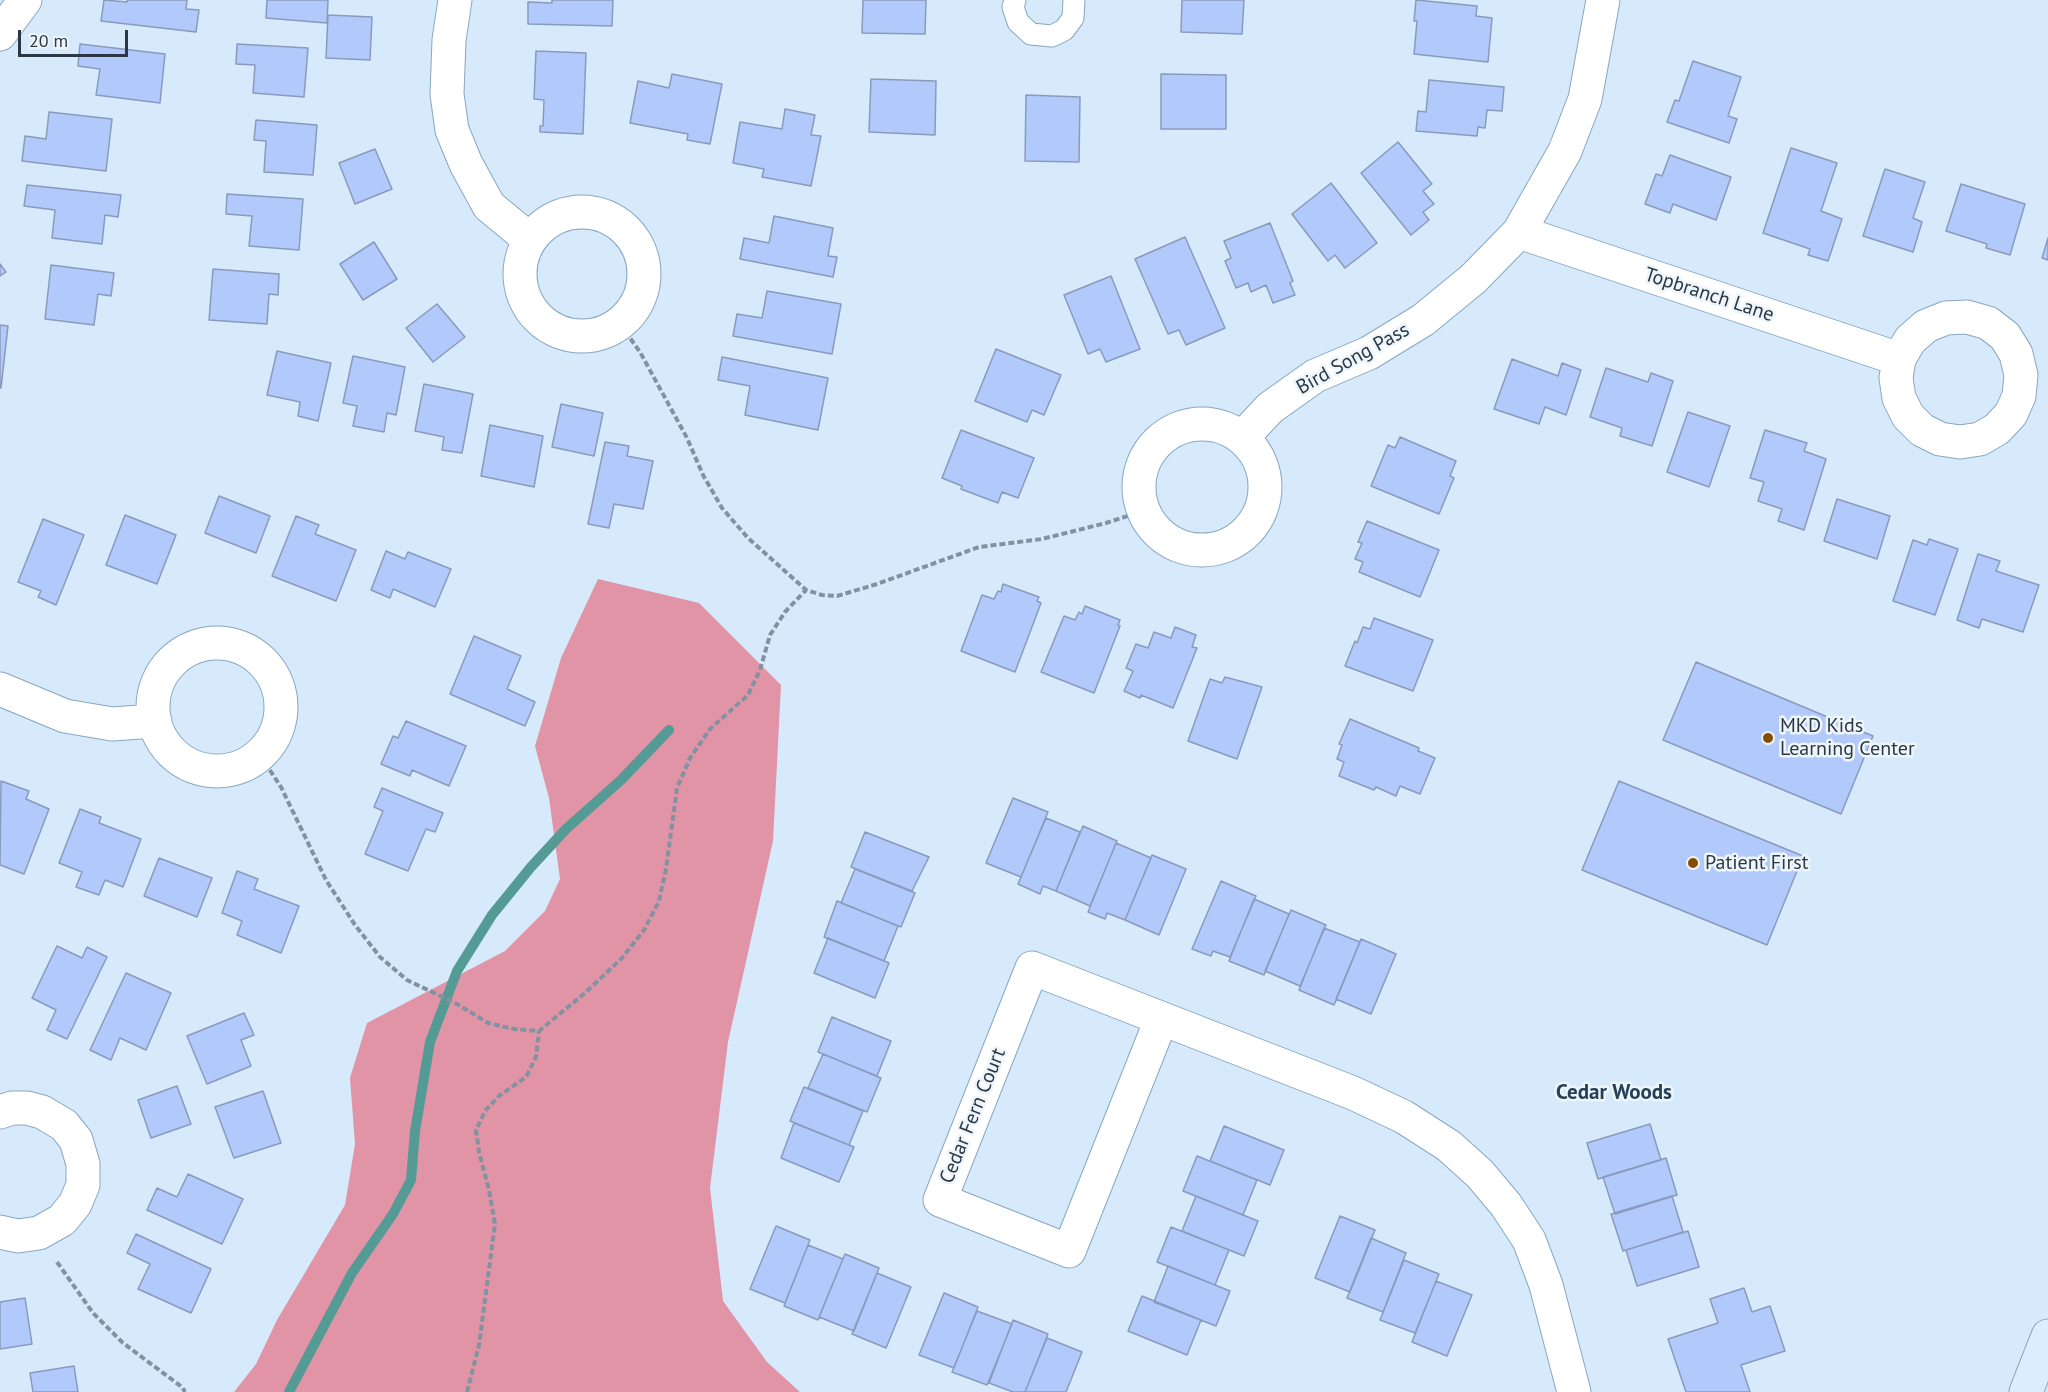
<!DOCTYPE html>
<style>
body{margin:0}
#map{position:relative;width:2048px;height:1392px;overflow:hidden;background:#d6eafb;font-family:"PT Sans",sans-serif}
canvas{display:block}
.scale{position:absolute;left:18px;top:30px;width:110px;height:27px;box-sizing:border-box;border:3px solid #2b3843;border-top:0;padding-left:8px;font-size:18px;line-height:21px;white-space:nowrap;color:#2b3843;-webkit-text-stroke:4px #eef5fb;paint-order:stroke}
</style>
<div id="map">
<canvas width="2048" height="1392"></canvas>
<div class="scale">20 m</div>
</div>
<script>
const ctx = document.querySelector('canvas').getContext('2d');
ctx.lineJoin = 'round';
function paint(path, color) { ctx.fillStyle = color; ctx.fill(path, 'evenodd'); }
const poly = rows => new Path2D(rows.map(r => 'M' + r).join(''));
function trace(path, color, width, dash) { ctx.strokeStyle = color; ctx.lineWidth = width; ctx.lineCap = dash ? 'butt' : 'round'; ctx.setLineDash(dash || []); ctx.stroke(path); }
function write(font, color, halo, rows, align = 'center') {
  ctx.font = font + ' "PT Sans",sans-serif'; ctx.lineWidth = 5; ctx.setLineDash([]); ctx.textBaseline = 'middle'; ctx.strokeStyle = halo; ctx.fillStyle = color; for (const [text, x, y, turn = 0] of rows) {
    ctx.save(); ctx.translate(x, y); ctx.rotate((+turn || 0) * Math.PI / 180); ctx.textAlign = isNaN(turn) ? turn : align; if (halo) ctx.strokeText(text, 0, 0); ctx.fillText(text, 0, 0); ctx.restore();
  }
}
paint(poly([
 [598,579,699,603,781,685,773,841,728,1042,710,1188,723,1301,767,1362,800,1392,234,1392,256,1364,277,1320,345,1205,355,1144,350,1078,367,1023,505,951,545,911,560,879,549,798,535,746,561,658]
]), '#e094a6');
trace(poly([
 [289,1392,352,1273,393,1214,411,1180,415,1131,430,1042,457,971,492,915,531,867,566,829,621,780,669,730]
]), '#549b96', 10);
const building = poly([
 [104,0,127,2,127,0,187,0,186,9,199,10,196,32,101,21,104,0],
 [267,0,328,0,327,23,266,18,267,0],
 [552,0,613,0,612,26,528,24,528,2,552,3,552,0],
 [863,0,926,0,925,34,862,33,863,0],
 [1182,0,1244,0,1242,34,1181,32,1182,0],
 [1416,0,1477,6,1476,16,1492,18,1488,62,1414,54,1417,21,1414,21,1416,0],
 [328,15,372,17,370,60,326,58,328,15],
 [80,44,165,54,160,103,96,95,100,69,78,66,80,44],
 [237,44,308,48,304,97,253,93,255,65,236,64,237,44],
 [536,51,586,53,583,134,540,132,540,126,543,126,544,100,534,99,536,51],
 [1693,61,1741,77,1728,116,1737,119,1729,143,1667,122,1675,100,1679,101,1693,61],
 [672,74,722,84,710,144,687,140,688,134,630,123,638,81,669,88,672,74],
 [1161,74,1226,75,1226,129,1161,129,1161,74],
 [871,79,936,81,935,135,869,132,871,79],
 [1429,80,1504,87,1502,111,1487,110,1485,128,1478,127,1477,136,1416,131,1418,111,1426,112,1429,80],
 [1026,95,1080,97,1079,162,1025,161,1026,95],
 [785,109,815,115,811,135,821,136,811,186,762,177,764,169,733,163,740,122,782,129,785,109],
 [49,112,112,119,106,171,22,161,25,136,46,139,49,112],
 [256,120,317,125,313,175,264,172,266,141,254,140,256,120],
 [1398,142,1432,184,1423,191,1434,204,1423,212,1429,220,1411,235,1361,173,1398,142],
 [1791,148,1837,163,1821,211,1842,219,1828,261,1808,255,1810,249,1763,233,1791,148],
 [375,149,392,189,355,204,339,163,375,149],
 [1670,155,1731,177,1716,220,1673,204,1670,213,1645,204,1656,174,1662,176,1670,155],
 [1885,169,1925,182,1913,218,1922,222,1913,252,1863,236,1885,169],
 [1331,183,1377,243,1345,268,1335,255,1328,261,1292,214,1331,183],
 [1961,184,2025,204,2010,255,1986,248,1987,244,1946,231,1961,184],
 [27,185,121,195,118,217,105,215,102,244,52,238,55,210,24,206,27,185],
 [227,194,303,199,299,250,249,246,252,216,226,214,227,194],
 [774,216,833,228,828,256,837,257,833,277,740,259,744,238,769,243,774,216],
 [1270,223,1293,281,1290,283,1295,295,1273,303,1266,285,1251,292,1248,283,1236,288,1225,261,1231,258,1224,241,1270,223],
 [1185,237,1225,328,1186,345,1179,330,1168,334,1135,259,1185,237],
 [2048,238,2048,260,2042,258,2048,238],
 [374,242,397,279,363,300,340,264,374,242],
 [0,264,6,272,0,276,0,264],
 [51,265,114,273,111,296,98,294,94,325,45,319,51,265],
 [213,269,279,274,278,295,269,294,267,324,209,320,213,269],
 [1111,276,1140,349,1106,362,1100,349,1088,354,1064,295,1111,276],
 [767,291,841,304,832,354,733,336,737,314,762,318,767,291],
 [437,304,465,337,433,362,406,328,437,304],
 [0,325,8,326,1,388,0,388,0,325],
 [996,349,1061,375,1044,415,1032,410,1027,422,975,401,996,349],
 [277,351,331,363,318,421,298,416,300,402,267,395,277,351],
 [353,356,405,367,396,415,387,413,384,432,353,426,357,406,343,403,353,356],
 [722,357,828,378,818,430,745,415,750,386,718,380,722,357],
 [1512,359,1558,376,1562,363,1581,370,1566,415,1545,407,1539,424,1494,409,1512,359],
 [1606,368,1648,382,1651,373,1673,381,1652,446,1620,436,1622,428,1590,417,1606,368],
 [424,384,473,394,462,453,442,450,444,437,415,431,424,384],
 [561,404,603,413,594,456,552,447,561,404],
 [1688,412,1730,426,1709,487,1667,472,1688,412],
 [490,425,543,436,534,487,481,476,490,425],
 [961,430,1034,458,1018,498,1002,492,998,503,961,489,962,486,942,478,961,430],
 [1765,430,1807,443,1804,451,1826,459,1804,530,1778,521,1782,509,1758,501,1764,482,1750,478,1765,430],
 [1400,437,1456,461,1450,476,1454,478,1439,514,1371,486,1388,445,1395,448,1400,437],
 [605,442,629,446,627,456,653,461,643,509,614,504,609,528,588,524,605,442],
 [219,496,270,516,256,553,205,533,219,496],
 [1837,499,1890,516,1877,559,1824,541,1837,499],
 [125,515,176,535,157,584,106,565,125,515],
 [296,516,319,525,315,534,356,550,336,601,272,576,296,516],
 [43,519,84,535,56,605,38,597,41,591,18,582,43,519],
 [1367,521,1439,550,1420,597,1359,572,1363,562,1355,559,1362,543,1358,542,1367,521],
 [1929,539,1958,549,1935,615,1893,601,1913,540,1927,545,1929,539],
 [386,551,405,559,408,552,451,569,435,607,393,589,390,598,371,590,386,551],
 [1978,554,2000,561,1996,571,2039,585,2023,632,1982,619,1979,628,1957,620,1978,554],
 [1003,584,1039,597,1037,601,1041,603,1015,672,961,651,982,595,994,599,998,591,1001,592,1003,584],
 [1085,606,1120,620,1118,625,1120,626,1094,693,1041,672,1064,616,1075,620,1079,612,1082,614,1085,606],
 [1374,618,1433,640,1413,691,1345,666,1355,641,1357,643,1363,627,1370,629,1374,618],
 [1175,627,1196,635,1192,647,1197,648,1173,708,1141,695,1140,698,1124,691,1133,671,1126,668,1136,644,1148,648,1154,632,1171,638,1175,627],
 [474,636,521,656,507,689,535,702,525,726,450,694,474,636],
 [1696,662,1873,736,1841,814,1663,740,1696,662],
 [1225,677,1262,687,1237,759,1188,741,1210,679,1222,683,1225,677],
 [1350,719,1419,748,1418,751,1435,758,1420,794,1400,786,1396,796,1376,787,1374,790,1339,776,1344,762,1337,759,1342,745,1339,744,1350,719],
 [406,721,466,746,449,786,412,770,410,776,381,764,393,736,398,738,406,721],
 [1,781,29,791,26,799,49,809,24,874,0,865,1,781],
 [1619,781,1803,856,1767,945,1582,870,1619,781],
 [382,788,443,813,435,832,426,829,408,871,365,854,383,811,374,807,382,788],
 [1013,798,1048,812,1021,877,986,863,1013,798],
 [80,809,101,817,99,823,141,839,123,887,105,880,99,895,76,887,82,872,59,863,80,809],
 [1046,818,1080,832,1056,891,1043,886,1040,894,1018,884,1046,818],
 [1083,826,1117,841,1090,906,1056,891,1083,826],
 [865,832,929,857,912,891,851,867,865,832],
 [1116,843,1151,858,1125,920,1107,913,1105,919,1088,912,1116,843],
 [1152,855,1186,869,1159,935,1125,920,1152,855],
 [159,858,212,878,197,917,144,896,159,858],
 [855,869,915,893,901,927,841,903,855,869],
 [237,871,258,879,254,889,299,906,281,953,237,935,242,921,222,913,237,871],
 [1221,881,1256,896,1230,957,1213,951,1211,956,1192,949,1221,881],
 [1254,899,1289,914,1264,975,1229,961,1254,899],
 [837,901,898,926,884,961,824,937,837,901],
 [1291,910,1326,925,1300,986,1265,971,1291,910],
 [1324,928,1360,942,1334,1005,1299,990,1324,928],
 [828,938,889,963,875,998,814,973,828,938],
 [1361,939,1396,954,1371,1014,1336,999,1361,939],
 [57,946,82,958,87,947,107,957,67,1039,47,1030,56,1010,32,998,57,946],
 [126,973,171,993,146,1050,120,1038,111,1060,90,1050,126,973],
 [244,1013,254,1035,241,1040,251,1066,207,1084,187,1036,244,1013],
 [832,1017,891,1041,877,1076,818,1052,832,1017],
 [823,1054,881,1078,867,1112,808,1088,823,1054],
 [177,1086,191,1124,151,1138,138,1100,177,1086],
 [804,1087,863,1111,849,1145,790,1121,804,1087],
 [263,1091,281,1143,234,1158,215,1107,263,1091],
 [794,1123,854,1147,839,1182,781,1158,794,1123],
 [1650,1124,1661,1160,1598,1179,1587,1143,1650,1124],
 [1224,1126,1284,1150,1270,1185,1210,1161,1224,1126],
 [1197,1156,1257,1180,1243,1215,1183,1191,1197,1156],
 [1666,1158,1677,1195,1615,1214,1603,1177,1666,1158],
 [188,1174,243,1199,222,1244,147,1210,157,1188,177,1197,188,1174],
 [1196,1196,1258,1221,1244,1256,1182,1231,1196,1196],
 [1672,1196,1683,1232,1623,1251,1611,1214,1672,1196],
 [1340,1216,1375,1230,1350,1292,1315,1278,1340,1216],
 [776,1226,810,1240,785,1303,750,1289,776,1226],
 [1171,1227,1229,1250,1215,1285,1157,1262,1171,1227],
 [1688,1231,1699,1267,1637,1286,1626,1250,1688,1231],
 [136,1234,211,1269,191,1313,138,1289,150,1264,127,1253,136,1234],
 [1371,1238,1406,1253,1383,1312,1347,1298,1371,1238],
 [808,1245,843,1259,818,1320,784,1306,808,1245],
 [845,1254,879,1268,854,1331,819,1317,845,1254],
 [1404,1260,1439,1274,1415,1333,1380,1320,1404,1260],
 [1168,1266,1230,1291,1216,1326,1154,1302,1168,1266],
 [877,1273,911,1287,886,1348,852,1334,877,1273],
 [1436,1281,1472,1295,1447,1356,1412,1342,1436,1281],
 [1744,1288,1752,1312,1770,1306,1785,1351,1741,1365,1750,1392,1686,1392,1668,1339,1718,1323,1710,1299,1744,1288],
 [944,1293,978,1307,954,1368,919,1355,944,1293],
 [1142,1296,1201,1320,1187,1355,1128,1331,1142,1296],
 [25,1298,32,1344,0,1349,0,1302,25,1298],
 [977,1311,1012,1324,987,1385,952,1372,977,1311],
 [1013,1320,1048,1334,1025,1392,1013,1392,989,1383,1013,1320],
 [1047,1338,1082,1352,1066,1392,1025,1392,1047,1338],
 [74,1366,78,1392,33,1392,30,1373,74,1366]
]);
paint(building, '#b1c9fb');
trace(building, '#8a9abc', 1.5);
const lane = poly([
 [1015,0,1013,7,1018,22,1031,34,1052,36,1064,30,1073,18,1074,0]
]);
const street = poly([
 [455,0,449,40,447,94,452,130,466,164,489,206,529,239],
 [0,34,25,0],
 '520 274a62 62 0 1 1 124 0a62 62 0 1 1-124 0Z',
 [1519,232,1899,359,1896,378,1899,398,1908,416,1922,430,1940,439,1960,442,1980,439,1997,429,2011,414,2019,396,2021,375,2016,354,2005,336,1988,323,1967,317,1946,318,1926,326,1910,340,1899,359],
 '1139 487a63 63 0 1 1 126 0a63 63 0 1 1-126 0Z',
 [1242,438,1270,408,1315,376,1369,353,1423,320,1473,279,1519,232,1565,151,1585,99,1603,0],
 '153 707a64 64 0 1 1 128 0a64 64 0 1 1-128 0Z',
 [0,689,65,716,112,724,155,721],
 [1161,1020,1069,1251,940,1200,1032,968,1353,1093,1404,1117,1449,1146,1480,1174,1506,1205,1529,1240,1546,1285,1574,1392],
 [0,1112,12,1108,27,1108,42,1112,64,1125,76,1140,83,1164,83,1185,75,1204,62,1220,39,1233,18,1236,0,1232]
]);
const secondary = poly([
 [2026,1392,2048,1336]
]);
trace(lane, '#88a7c2', 23);
trace(street, '#88a7c2', 35);
trace(secondary, '#88a7c2', 35);
trace(poly([
 [620,324,640,352,687,438,703,475,722,508,748,538,806,590,822,595,837,596,877,584,979,547,1042,539,1106,523,1143,511],
 [260,755,281,787,326,880,355,925,380,957,407,980,457,1004,488,1023,514,1029,539,1031,585,993,622,958,644,930,659,901,666,869,677,788,690,758,710,729,748,695,760,670,770,635,785,612,806,590],
 [57,1262,93,1313,123,1343,182,1387,185,1392],
 [467,1392,479,1345,495,1224,489,1190,479,1152,476,1130,485,1111,499,1096,526,1077,536,1057,539,1031]
]), '#8292a0', 4, [6, 3]);
trace(lane, '#fff', 21);
trace(street, '#fff', 33);
trace(secondary, '#dceefe', 33);
for (const [x, y, r, color] of [
 [1768,738,6,"#864e00"],
 [1693,863,6,"#864e00"]
]) { const dot = new Path2D(); dot.arc(x, y, r, 0, 2 * Math.PI); ctx.fillStyle = color; ctx.fill(dot); trace(dot, '#eef5fb', 2); }
write('20px', '#2b3843', '#eef5fb', [
 ["Topbranch Lane",1709,295,18],
 ["Bird Song Pass",1353,359,-29],
 ["Cedar Fern Court",973,1116,-68]
]);
write('20px', '#2b3843', '#eef5fb', [
 ["MKD Kids",1780,726],
 ["Learning Center",1780,749],
 ["Patient First",1705,863]
], 'left');
write('bold 21px', '#254158', '#eef5fb', [
 ["Cedar Woods",1614,1093]
]);
</script>
